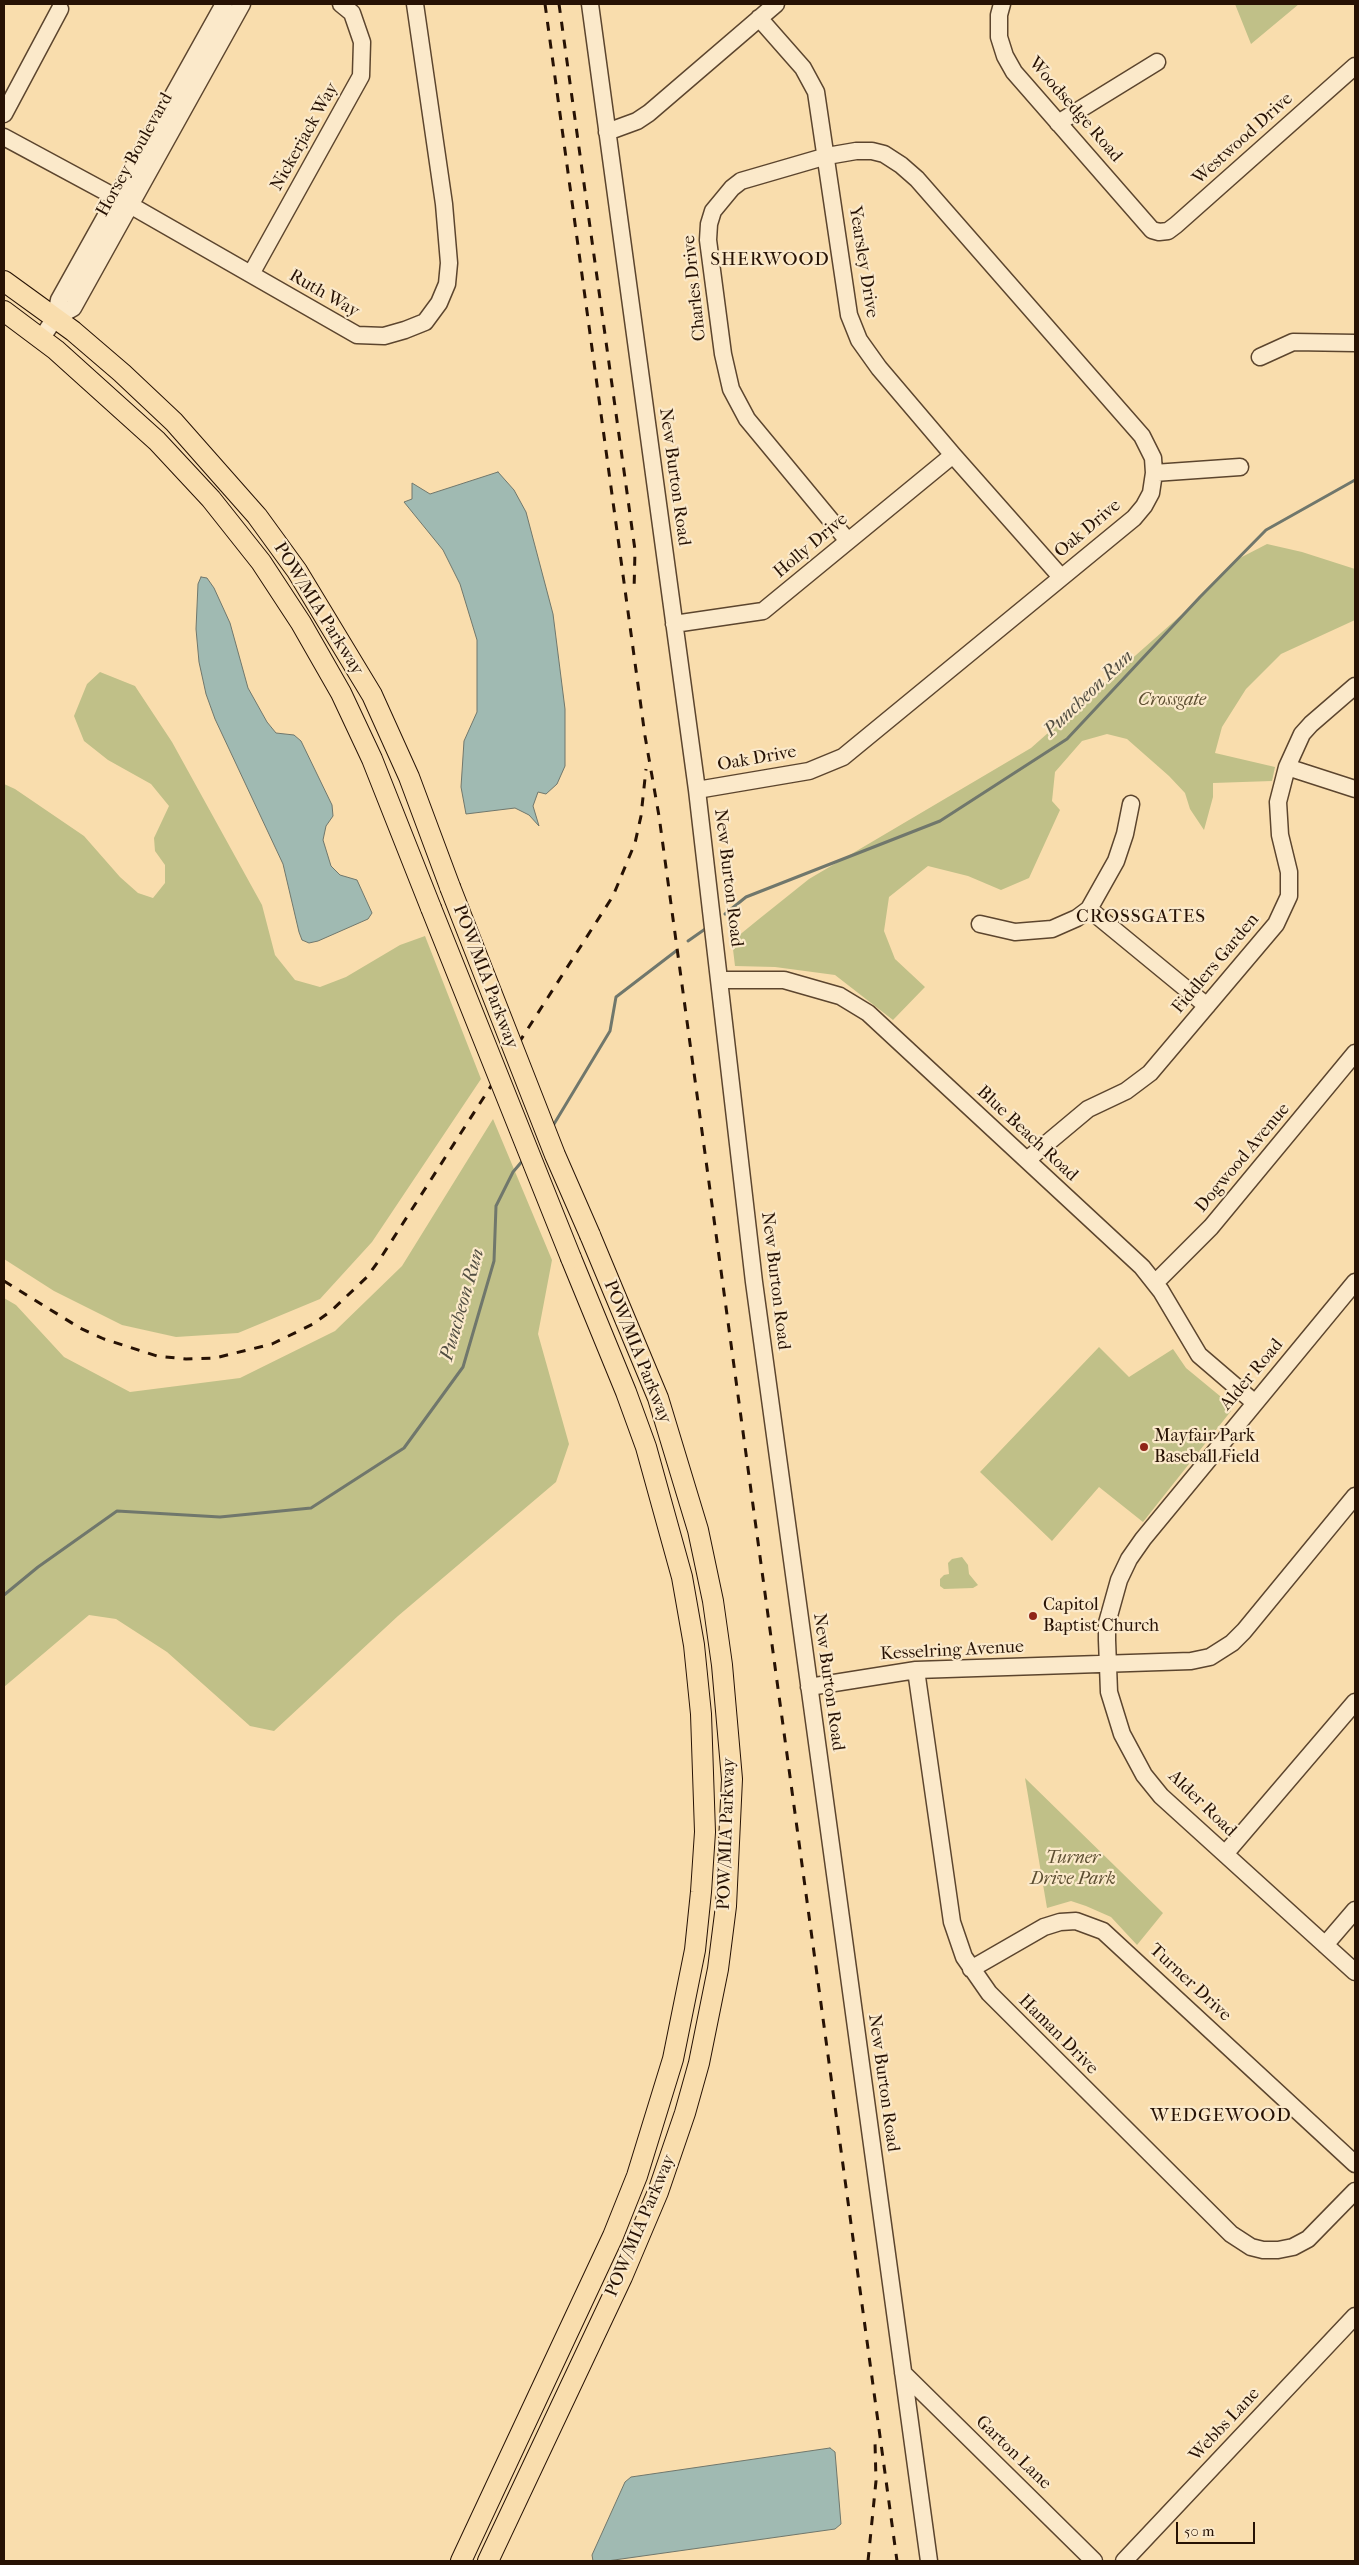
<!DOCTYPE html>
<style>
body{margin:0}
#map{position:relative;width:1359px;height:2565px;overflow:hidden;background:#f9ddad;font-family:"IM FELL French Canon",serif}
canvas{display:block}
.frame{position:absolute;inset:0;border:5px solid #271204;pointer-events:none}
.scale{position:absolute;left:1176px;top:2522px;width:79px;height:22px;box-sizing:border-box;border:2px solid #271204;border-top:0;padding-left:6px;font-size:15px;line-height:18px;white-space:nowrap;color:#271204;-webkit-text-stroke:4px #fbe9ca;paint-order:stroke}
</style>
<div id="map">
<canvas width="1359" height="2565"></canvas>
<div class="frame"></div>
<div class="scale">50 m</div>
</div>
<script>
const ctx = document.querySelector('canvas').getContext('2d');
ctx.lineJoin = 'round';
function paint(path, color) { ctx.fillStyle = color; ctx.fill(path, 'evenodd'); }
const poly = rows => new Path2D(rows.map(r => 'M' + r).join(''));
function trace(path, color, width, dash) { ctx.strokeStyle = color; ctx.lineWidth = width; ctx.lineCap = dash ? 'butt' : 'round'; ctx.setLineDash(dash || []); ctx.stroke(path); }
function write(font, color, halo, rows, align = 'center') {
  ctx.font = font + ' "IM FELL French Canon",serif'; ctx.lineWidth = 4.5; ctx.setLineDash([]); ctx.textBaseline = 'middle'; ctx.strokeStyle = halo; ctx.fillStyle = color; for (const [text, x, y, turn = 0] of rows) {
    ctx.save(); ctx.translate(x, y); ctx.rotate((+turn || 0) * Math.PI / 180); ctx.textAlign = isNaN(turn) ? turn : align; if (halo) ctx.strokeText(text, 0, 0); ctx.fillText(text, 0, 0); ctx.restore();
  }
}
paint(poly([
 [1235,4,1299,4,1251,44],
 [1267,544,1302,552,1355,569,1355,620,1281,654,1246,689,1222,727,1215,753,1275,767,1272,781,1213,783,1213,797,1204,830,1190,809,1185,793,1169,776,1127,739,1107,734,1082,741,1055,772,1052,801,1060,810,1029,878,1001,890,968,876,928,866,889,897,884,931,895,959,925,987,893,1020,835,975,775,967,735,966,732,941,759,919,809,879,1031,748,1188,609,1238,559],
 [100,672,135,686,172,742,262,905,275,955,295,980,320,987,346,977,400,945,425,936,481,1079,372,1242,320,1299,238,1333,176,1337,122,1325,54,1291,4,1259,4,784,15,789,84,836,120,877,138,893,153,898,165,883,165,865,155,851,154,838,169,806,151,784,108,760,84,741,74,716,87,684],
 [493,1119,552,1260,538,1334,569,1444,556,1482,398,1616,274,1731,250,1726,167,1652,116,1619,89,1615,4,1687,4,1298,16,1305,64,1357,130,1392,240,1378,335,1331,402,1266],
 [1099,1347,1129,1377,1173,1349,1186,1368,1226,1401,1231,1411,1143,1522,1099,1487,1052,1541,980,1472],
 [962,1557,968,1565,969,1574,978,1585,973,1588,944,1589,940,1586,940,1579,944,1575,949,1574,948,1563,952,1559],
 [1025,1778,1163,1913,1137,1945,1111,1917,1086,1906,1071,1901,1047,1908]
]), '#c0c088');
const water = poly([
 [498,472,514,490,526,512,553,614,565,709,565,766,557,784,546,794,538,792,533,806,539,826,529,815,515,808,466,814,461,787,464,741,477,712,477,640,460,584,443,550,404,502,412,499,412,483,430,494,498,472],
 [201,577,207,578,214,588,230,623,248,688,267,722,276,733,294,735,301,741,332,805,333,816,326,826,323,840,331,866,340,875,357,880,372,913,368,919,318,941,309,943,302,940,299,932,283,864,215,719,206,694,199,662,196,629,198,584,201,577],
 [830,2448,835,2452,841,2524,835,2529,607,2561,593,2561,592,2555,625,2482,631,2477,830,2448]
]);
paint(water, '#a0bab2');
trace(water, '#70776c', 1);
trace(poly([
 [725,914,746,897,940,821,1067,739,1200,597,1266,530,1355,480],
 [688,941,708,927],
 [551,1129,610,1031,616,997,676,951],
 [4,1595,38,1567,117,1511,220,1517,311,1508,404,1448,463,1367,494,1261,496,1206,513,1172,524,1159]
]), '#70776c', 3);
const minor = poly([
 [590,4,697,790,754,1282,929,2561],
 [1002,4,999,15,999,37,1005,56,1014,72,1152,230,1159,232,1168,231,1176,225,1355,66],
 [759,18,803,68,816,92,849,315,859,340,879,368,953,455,1061,577],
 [4,114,60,9],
 [1058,123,1157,62],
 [607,132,637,121,649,113,776,4],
 [4,137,130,205,357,335,384,336,405,330,425,322,439,303,447,284,449,263,444,204,415,4],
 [251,274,361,76,362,42,352,13,341,4],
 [55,318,73,308,242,4],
 [41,339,55,318,59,300,224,4],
 [1260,357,1293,342,1355,343],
 [1154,473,1240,467],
 [674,624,763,611,953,455],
 [1287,767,1355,789],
 [697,790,809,771,843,757,1134,518,1144,506,1151,493,1154,473,1153,458,1142,436,917,179,901,165,884,154,872,151,856,151,827,156,741,181,732,188,713,211,709,224,708,240,723,354,731,389,747,419,848,541],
 [1089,909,1207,1006],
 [980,924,1015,932,1052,929,1077,918,1089,909,1116,861,1125,834,1131,804],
 [721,980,784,980,840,996,868,1013,1142,1267,1161,1291,1199,1355,1255,1403],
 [1027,1160,1088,1109,1126,1091,1150,1073,1276,924,1289,896,1289,872,1280,835,1278,802,1287,767,1302,734,1311,724,1355,686],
 [1355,1282,1143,1539,1129,1559,1119,1580,1107,1623,1107,1640,1109,1692,1122,1734,1144,1775,1161,1796,1355,1972],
 [1155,1283,1211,1227,1355,1053],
 [916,1670,952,1922,964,1957,989,1993,1231,2234,1251,2247,1263,2250,1278,2250,1293,2247,1308,2239,1355,2191],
 [809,1687,916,1670,1191,1661,1210,1657,1232,1643,1244,1631,1355,1496],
 [1225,1854,1355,1702],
 [1325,1945,1355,1910],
 [971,1969,1044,1927,1060,1922,1076,1921,1103,1931,1355,2164],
 [903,2373,1094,2561],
 [1124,2561,1355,2316]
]);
const major = poly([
 [4,281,73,331,122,373,174,422,257,516,297,571,372,695,409,777,450,887],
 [4,311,56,350,157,441,211,499,261,562,301,623,341,693,372,759,431,908],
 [461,2561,613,2236,637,2176,673,2059,695,1950,701,1892,705,1832,701,1714,694,1645,682,1577,646,1447,626,1392,571,1258],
 [488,2561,622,2277,658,2192,685,2113,699,2063,718,1969,726,1906,732,1779,722,1665,713,1601,698,1530,658,1398,590,1235]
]);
trace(minor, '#5c452e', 19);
trace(major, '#271204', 22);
trace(minor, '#fbe9ca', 16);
trace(major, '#f9ddad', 20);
trace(poly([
 [545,4,645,736,659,816,897,2561],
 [559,4,635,550,634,592],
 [4,1281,80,1328,104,1339,157,1356,186,1359,215,1358,272,1344,313,1324,331,1311,367,1277,380,1259,613,896,635,843,641,816,646,769],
 [868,2561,876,2481,875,2442]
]), '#271204', 3, [9, 9]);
const majorBridge = poly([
 [450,887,555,1155,590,1235],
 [431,908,571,1258]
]);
trace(majorBridge, '#271204', 22, []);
trace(majorBridge, '#f9ddad', 20);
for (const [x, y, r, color] of [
 [1144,1447,5,"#8f2418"],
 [1033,1616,5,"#8f2418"]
]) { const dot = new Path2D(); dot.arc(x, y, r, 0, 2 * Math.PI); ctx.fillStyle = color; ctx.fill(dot); trace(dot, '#fbe9ca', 2); }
write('18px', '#271204', '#fbe9ca', [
 ["Woodsedge Road",1075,110,49],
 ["Nickerjack Way",305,137,-61],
 ["Westwood Drive",1243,139,-42],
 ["Horsey Boulevard",135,155,-61],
 ["Yearsley Drive",863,262,81],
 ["Charles Drive",695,288,-96],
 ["Ruth Way",324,294,30],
 ["New Burton Road",674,477,82],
 ["Oak Drive",1088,529,-40],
 ["Holly Drive",811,546,-40],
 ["POW/MIA Parkway",318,609,58],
 ["Oak Drive",757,759,-10],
 ["New Burton Road",728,878,83],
 ["Fiddlers Garden",1216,964,-50],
 ["POW/MIA Parkway",485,977,69],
 ["Blue Beach Road",1027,1134,43],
 ["Dogwood Avenue",1243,1158,-50],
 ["New Burton Road",775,1281,83],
 ["POW/MIA Parkway",637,1352,68],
 ["Alder Road",1252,1375,-50],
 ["Kesselring Avenue",952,1651,-3],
 ["New Burton Road",828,1682,82],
 ["Alder Road",1202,1804,44],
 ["POW/MIA Parkway",727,1834,-88],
 ["Turner Drive",1190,1983,43],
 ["Haman Drive",1058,2035,45],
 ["New Burton Road",883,2083,82],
 ["POW/MIA Parkway",641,2226,-67],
 ["Webbs Lane",1225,2425,-47],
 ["Garton Lane",1013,2453,44]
]);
write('italic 18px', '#5d4f32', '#fbe9ca', [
 ["Crossgate",1172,701],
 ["Turner",1073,1859],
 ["Drive Park",1073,1880]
]);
write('18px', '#271204', '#fbe9ca', [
 ["Mayfair Park",1154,1437],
 ["Baseball Field",1154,1458],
 ["Capitol",1043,1606],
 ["Baptist Church",1043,1627]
], 'left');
ctx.letterSpacing = '1px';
write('19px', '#271204', '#fbe9ca', [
 ["SHERWOOD",770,260],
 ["CROSSGATES",1141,917],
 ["WEDGEWOOD",1221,2116]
]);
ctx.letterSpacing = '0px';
write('italic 19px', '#514d41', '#fbe9ca', [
 ["Puncheon Run",1089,694,-44],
 ["Puncheon Run",463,1305,-74]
]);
</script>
